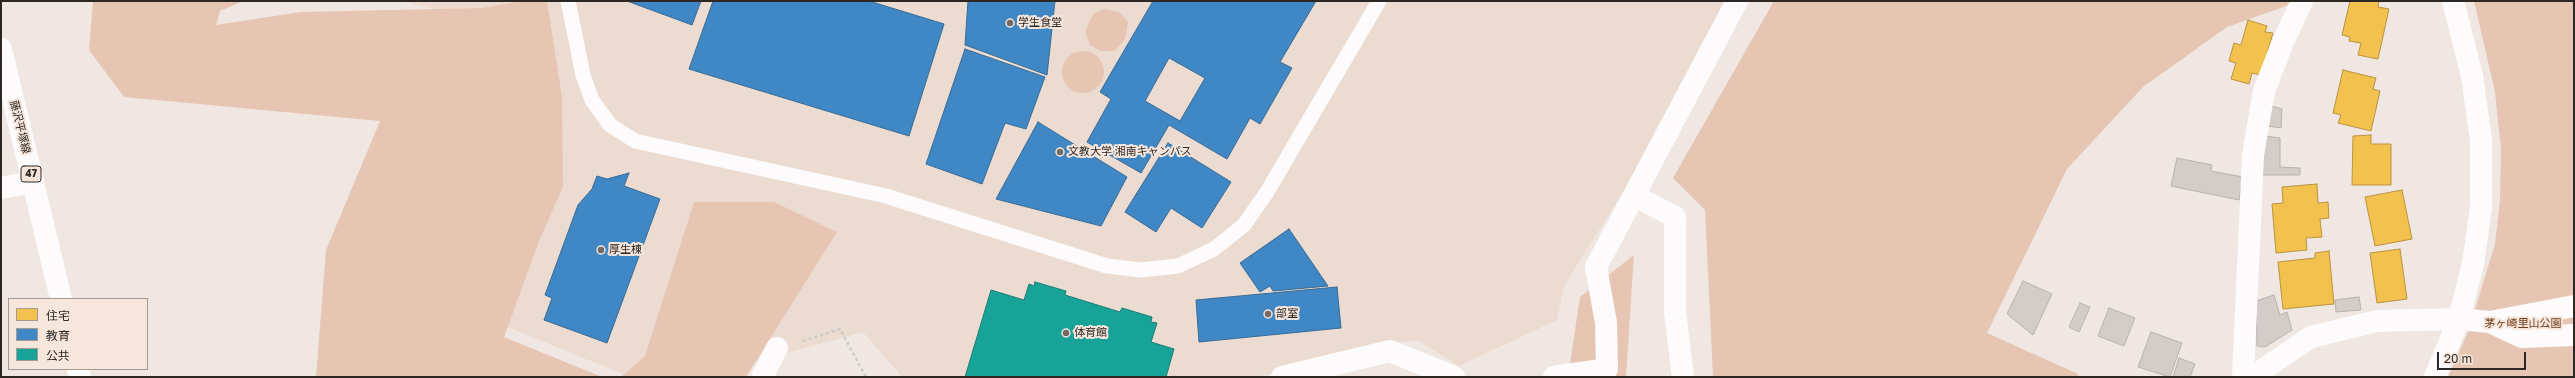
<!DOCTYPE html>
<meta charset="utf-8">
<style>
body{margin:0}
#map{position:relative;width:2575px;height:378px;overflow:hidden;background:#f0e7e2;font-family:"Golos Text","Noto Sans JP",sans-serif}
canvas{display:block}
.frame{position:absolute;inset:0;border:2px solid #2c2723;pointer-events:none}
.legend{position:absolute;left:8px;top:298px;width:140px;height:72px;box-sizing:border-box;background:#f6e6dc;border:1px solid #a59a92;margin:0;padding:5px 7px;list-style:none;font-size:12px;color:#2c2723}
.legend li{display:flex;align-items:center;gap:8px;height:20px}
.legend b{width:20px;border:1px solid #a59a92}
.scale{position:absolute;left:2437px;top:352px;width:89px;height:18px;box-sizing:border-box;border:2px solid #2c2723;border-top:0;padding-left:5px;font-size:12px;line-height:14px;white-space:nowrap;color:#2c2723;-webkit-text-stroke:3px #f6e6dc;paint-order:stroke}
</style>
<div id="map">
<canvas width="2575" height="378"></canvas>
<div class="frame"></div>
<ul class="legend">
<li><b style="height:11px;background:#f2c14e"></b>住宅</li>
<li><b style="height:11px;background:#3f88c5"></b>教育</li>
<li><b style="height:11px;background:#17a398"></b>公共</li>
</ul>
<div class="scale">20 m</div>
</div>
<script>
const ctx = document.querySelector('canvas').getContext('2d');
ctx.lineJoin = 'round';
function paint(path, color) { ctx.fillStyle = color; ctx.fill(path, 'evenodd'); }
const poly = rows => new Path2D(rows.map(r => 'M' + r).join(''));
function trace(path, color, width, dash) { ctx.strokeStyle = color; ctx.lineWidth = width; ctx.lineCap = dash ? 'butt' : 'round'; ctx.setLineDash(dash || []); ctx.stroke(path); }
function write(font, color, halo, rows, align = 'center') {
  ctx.font = font + ' "Golos Text","Noto Sans JP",sans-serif'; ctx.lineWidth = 4; ctx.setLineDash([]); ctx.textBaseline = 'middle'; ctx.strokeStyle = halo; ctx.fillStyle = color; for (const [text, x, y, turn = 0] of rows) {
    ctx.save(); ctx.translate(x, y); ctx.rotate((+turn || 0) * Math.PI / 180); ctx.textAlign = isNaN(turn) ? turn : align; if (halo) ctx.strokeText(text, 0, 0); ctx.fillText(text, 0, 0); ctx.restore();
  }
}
paint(poly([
 [404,1,1743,1,1564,286,1557,320,1459,366,1417,340,1364,347,1259,377,902,377,863,332,701,377,630,377,485,318,461,17]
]), '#ecdbd1');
paint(poly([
 [93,1,243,1,220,11,216,25,301,12,482,8,522,1,547,1,562,97,563,187,539,241,504,337,602,377,316,377,326,250,380,121,124,97,89,50],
 [1774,1,2300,1,2227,27,2143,87,2067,169,1987,333,2078,374,2079,377,1713,377,1705,210,1673,178],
 [2474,1,2574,1,2574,377,2448,377,2468,332,2495,244,2500,199,2501,149,2495,92],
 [1104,9,1119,12,1128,22,1125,39,1115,51,1101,51,1090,45,1085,31,1093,14],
 '1062 72a21 21 0 1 1 42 0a21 21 0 1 1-42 0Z',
 [694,202,774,202,837,232,746,377,621,377,645,356],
 [1634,255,1626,377,1568,377,1580,297]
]), '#e6c6b2');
const homes = poly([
 [2350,1,2379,1,2378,7,2389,9,2378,59,2358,55,2361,43,2349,41,2350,37,2342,35,2350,1],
 [2248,20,2267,26,2265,32,2273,33,2261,75,2252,73,2249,84,2231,79,2236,63,2229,61,2234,43,2241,45,2248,20],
 [2343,70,2376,78,2373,89,2380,91,2371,131,2338,123,2341,115,2333,113,2343,70],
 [2371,135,2371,144,2391,144,2391,185,2352,185,2353,136,2371,135],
 [2317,184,2318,203,2328,202,2329,218,2320,219,2322,237,2306,238,2307,250,2276,253,2272,204,2283,203,2282,187,2317,184],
 [2402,190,2412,239,2375,246,2365,197,2402,190],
 [2400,249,2407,299,2377,303,2370,253,2400,249],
 [2329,251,2334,304,2283,309,2278,262,2315,258,2315,253,2329,251]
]);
paint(homes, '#f2c14e');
trace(homes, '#b79341', 1);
const schools = poly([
 [627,1,701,1,692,25,627,1],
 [713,1,869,1,944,24,909,136,689,69,713,1],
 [968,1,1055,1,1047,75,965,45,968,1],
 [1153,1,1316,1,1280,62,1292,68,1260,124,1250,118,1227,159,1169,125,1141,173,1087,142,1111,99,1100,92,1153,1],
 [1169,58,1205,78,1180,121,1145,101,1169,58],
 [965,49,1045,77,1026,129,1005,123,982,184,926,164,965,49],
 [1038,122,1127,177,1101,226,996,199,1038,122],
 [1168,143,1231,182,1202,228,1171,208,1156,232,1125,212,1168,143],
 [629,173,624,186,660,199,607,343,544,320,552,298,545,295,578,205,592,189,597,176,607,179,629,173],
 [1289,229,1328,286,1273,291,1270,286,1260,292,1240,263,1289,229],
 [1337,287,1341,328,1199,342,1196,300,1337,287]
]);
paint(schools, '#3f88c5');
trace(schools, '#396b94', 1);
const public = poly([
 [1035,282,1066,291,1065,295,1120,312,1122,308,1152,317,1151,322,1157,323,1151,342,1174,349,1166,377,965,377,991,290,1024,300,1029,284,1034,286,1035,282]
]);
paint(public, '#17a398');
trace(public, '#1d7e75', 1);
const building = poly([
 [2271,106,2282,109,2281,128,2267,126,2271,106],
 [2265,136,2280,138,2280,167,2300,168,2300,175,2261,175,2265,136],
 [2177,158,2212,165,2211,171,2243,177,2239,200,2171,186,2177,158],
 [2023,281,2052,294,2033,335,2007,314,2023,281],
 [2274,295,2280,315,2287,312,2292,330,2265,347,2257,346,2256,301,2274,295],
 [2359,297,2361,310,2336,312,2335,300,2359,297],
 [2080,303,2090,307,2079,332,2069,327,2080,303],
 [2109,308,2135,318,2124,346,2098,336,2109,308],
 [2151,332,2182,343,2170,377,2138,367,2151,332],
 [2179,358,2195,364,2190,377,2173,377,2179,358]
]);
paint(building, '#d3ccc8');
trace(building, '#b8b1ad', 1);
trace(poly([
 [803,341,840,329,866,377]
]), '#cccac8', 2.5, [3, 3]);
trace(poly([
 [568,1,583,75,592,100,610,125,635,141,886,196,1107,266,1141,270,1178,266,1214,249,1244,225,1267,192,1379,1]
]), '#fdfbfb', 15);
trace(poly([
 [1,188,33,182],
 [1635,196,1675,217,1675,312,1683,377],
 [2490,322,2574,306],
 [762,377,777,348],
 [1282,377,1390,351,1454,377],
 [1554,377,1607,369,1606,323,1596,267,1737,1],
 [2243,377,2253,155,2264,91,2283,42,2302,1],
 [2252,377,2311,337,2377,321,2459,319,2490,322,2522,337,2574,335]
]), '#fdfbfb', 22);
trace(poly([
 [2435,377,2459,319,2473,264,2481,207,2481,140,2472,76,2453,1]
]), '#fdfbfb', 22);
trace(poly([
 [1,49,61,299],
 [78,369,80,377]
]), '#fdfbfb', 22);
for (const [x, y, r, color] of [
 [1010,23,4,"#716a66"],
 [1060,152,4,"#716a66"],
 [601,250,4,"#716a66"],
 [1268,314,4,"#716a66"],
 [1066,333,4,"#716a66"]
]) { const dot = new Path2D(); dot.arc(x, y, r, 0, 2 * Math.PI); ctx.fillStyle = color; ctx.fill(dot); trace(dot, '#f6e6dc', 1.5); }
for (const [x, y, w] of [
 [31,174,20]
]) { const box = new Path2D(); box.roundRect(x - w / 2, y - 8, w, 16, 3); ctx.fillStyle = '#f6e6dc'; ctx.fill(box); trace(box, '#2c2723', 1); }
write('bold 10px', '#2c2723', null, [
 ["47",31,174]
]);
write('11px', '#2c2723', '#f6e6dc', [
 ["学生食堂",1018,23],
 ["文教大学 湘南キャンパス",1068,152],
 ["厚生棟",609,250],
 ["部室",1276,314],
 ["体育館",1074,333]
], 'left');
write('11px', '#2c2723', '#f6e6dc', [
 ["藤沢平塚線",20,127,76]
]);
write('11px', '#71401d', '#f6e6dc', [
 ["茅ヶ崎里山公園",2523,324]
]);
</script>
